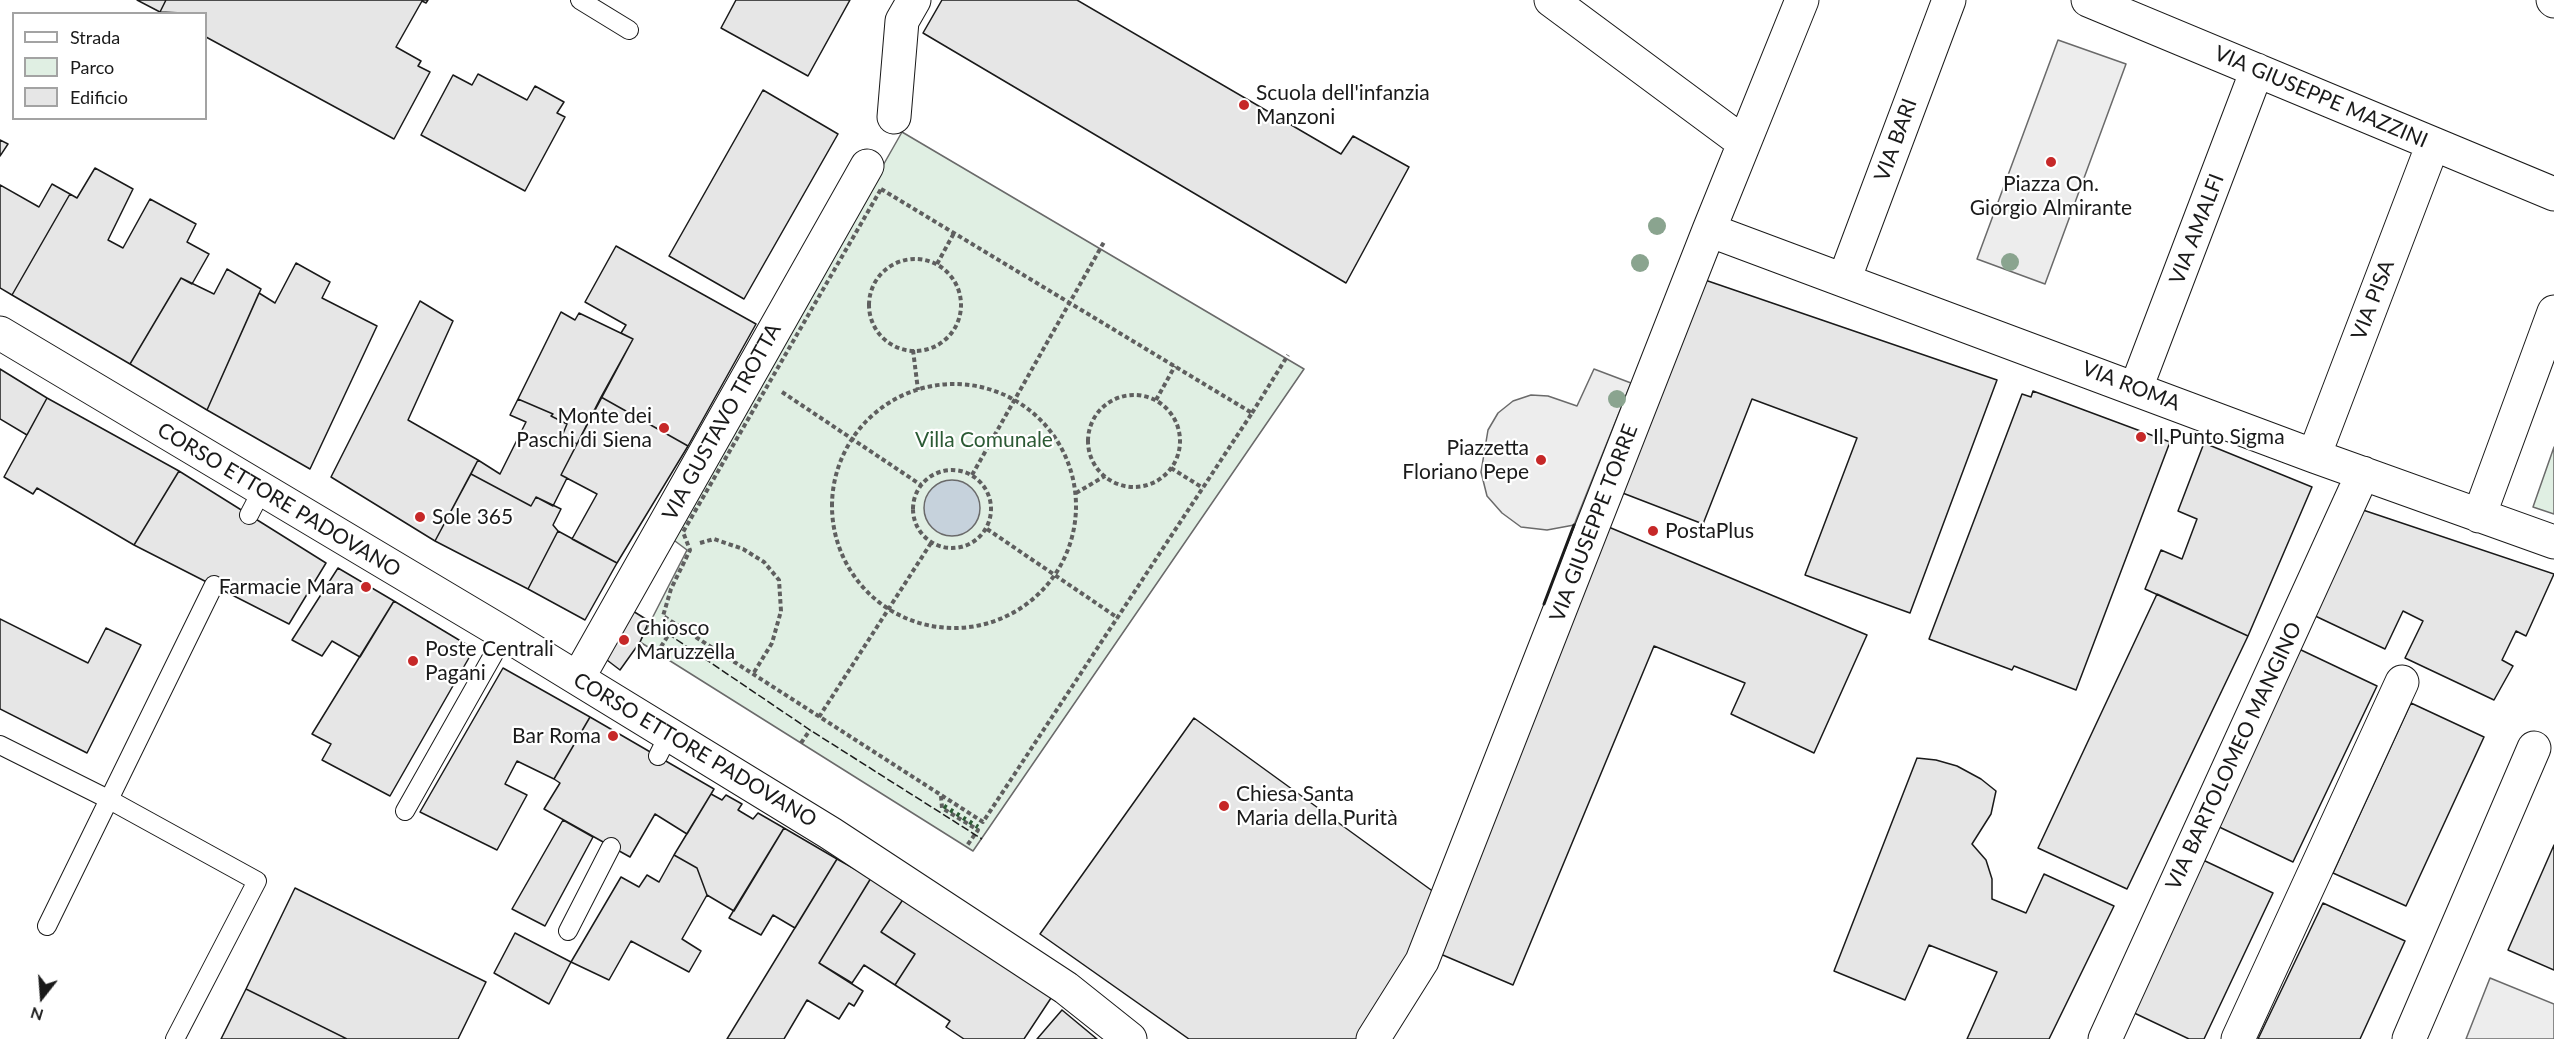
<!DOCTYPE html>
<meta charset="utf-8">
<style>
body{margin:0}
#map{position:relative;width:2554px;height:1039px;overflow:hidden;background:#fff;font-family:Lato,sans-serif}
canvas{display:block}
.legend{position:absolute;left:12px;top:12px;width:195px;height:108px;box-sizing:border-box;background:#fff;border:2px solid #a3a3a3;margin:0;padding:8px 10px;list-style:none;font-size:18px;color:#1a1a1a}
.legend li{display:flex;align-items:center;gap:12px;height:30px}
.legend b{width:30px;border:2px solid #a3a3a3}
.north{position:absolute;left:12px;top:967px;width:60px;height:60px;-webkit-text-stroke:4px #fff;paint-order:stroke;rotate:197deg;font-size:16px;font-weight:700;line-height:24px;text-align:center;color:#1a1a1a}
.north::after{content:'';display:block;margin:auto;width:21px;height:27px;background:#1a1a1a;clip-path:polygon(50% 0,100% 100%,50% 72%,0 100%)}
</style>
<div id="map">
<canvas width="2554" height="1039"></canvas>
<ul class="legend">
<li><b style="height:8px;background:#fff"></b>Strada</li>
<li><b style="height:16px;background:#e0efe3"></b>Parco</li>
<li><b style="height:16px;background:#e6e6e6"></b>Edificio</li>
</ul>
<div class="north">N</div>
</div>
<script>
const ctx = document.querySelector('canvas').getContext('2d');
ctx.lineJoin = 'round';
function paint(path, color) { ctx.fillStyle = color; ctx.fill(path, 'evenodd'); }
const poly = rows => new Path2D(rows.map(r => 'M' + r).join(''));
function trace(path, color, width, dash) { ctx.strokeStyle = color; ctx.lineWidth = width; ctx.lineCap = dash ? 'butt' : 'round'; ctx.setLineDash(dash || []); ctx.stroke(path); }
function write(font, color, halo, rows, align = 'center') {
  ctx.font = font + ' Lato,sans-serif'; ctx.lineWidth = 4.5; ctx.setLineDash([]); ctx.textBaseline = 'middle'; ctx.strokeStyle = halo; ctx.fillStyle = color; for (const [text, x, y, turn = 0] of rows) {
    ctx.save(); ctx.translate(x, y); ctx.rotate((+turn || 0) * Math.PI / 180); ctx.textAlign = isNaN(turn) ? turn : align; if (halo) ctx.strokeText(text, 0, 0); ctx.fillText(text, 0, 0); ctx.restore();
  }
}
const green = poly([
 [902,132,1304,369,973,851,640,642,687,550,671,538,902,132],
 [2554,447,2554,514,2533,507,2554,447]
]);
paint(green, '#e0efe3');
trace(green, '#6a6a6a', 1.5);
const parking = poly([
 [2058,40,2126,64,2045,284,1977,259,2058,40],
 [1594,369,1631,383,1574,525,1547,530,1521,527,1502,513,1487,496,1481,472,1488,430,1498,413,1513,401,1531,395,1548,396,1577,406,1594,369],
 [2490,978,2554,1004,2554,1039,2466,1039,2490,978]
]);
paint(parking, '#ededed');
trace(parking, '#6a6a6a', 1.5);
const water = poly([
 '924 508a28 28 0 1 1 56 0a28 28 0 1 1-56 0Z'
]);
paint(water, '#c6d2dc');
trace(water, '#6a6a6a', 1.5);
const building = poly([
 [137,0,166,0,160,12,137,0],
 [166,0,428,0,426,3,422,1,396,47,421,61,418,66,430,72,394,139,206,37,206,14,160,12,166,0],
 [736,0,850,0,808,76,721,28,736,0],
 [942,0,1077,0,1341,154,1353,136,1409,167,1346,283,923,33,942,0],
 [478,74,527,100,535,86,564,102,557,113,565,117,525,191,421,135,453,75,472,85,478,74],
 [763,90,838,134,744,299,669,256,763,90],
 [0,140,8,144,0,156,0,140],
 [95,168,133,189,108,240,123,248,150,199,196,224,187,242,209,254,192,284,181,278,130,364,12,295,70,194,77,198,95,168],
 [52,184,70,194,12,295,0,288,0,185,39,207,52,184],
 [616,246,756,324,688,446,601,397,633,339,621,333,626,325,585,302,616,246],
 [296,263,330,282,322,298,377,326,310,469,207,410,259,293,275,303,296,263],
 [227,269,261,289,207,410,130,364,181,278,214,294,227,269],
 [1705,280,1997,380,1910,613,1805,575,1857,438,1752,399,1703,524,1620,492,1705,280],
 [420,301,453,321,408,420,478,460,435,541,331,477,420,301],
 [561,312,575,320,579,313,633,339,577,444,562,436,567,424,551,416,553,414,518,399,561,312],
 [0,369,47,398,27,435,0,419,0,369],
 [2033,391,2170,442,2076,690,2014,666,2012,670,1929,639,2022,394,2031,397,2033,391],
 [601,397,688,446,617,563,572,539,597,494,561,475,601,397],
 [47,398,179,471,134,545,37,488,33,494,4,477,47,398],
 [518,399,553,414,551,416,567,424,562,436,577,444,561,475,567,478,553,506,536,497,531,506,471,474,478,460,500,474,526,422,510,415,518,399],
 [2204,443,2312,487,2248,636,2145,589,2161,550,2182,559,2197,519,2178,511,2204,443],
 [179,471,326,563,289,624,134,545,179,471],
 [471,474,531,506,536,497,561,509,553,525,558,531,528,589,435,541,471,474],
 [2360,509,2554,574,2526,636,2516,631,2502,660,2513,666,2494,700,2405,658,2423,621,2403,611,2385,649,2311,614,2360,509],
 [1599,523,1867,635,1814,753,1731,714,1745,683,1654,646,1513,985,1431,950,1599,523],
 [558,531,617,563,585,620,528,589,558,531],
 [338,568,394,601,360,657,332,641,322,656,292,640,338,568],
 [2157,594,2248,636,2127,889,2038,848,2157,594],
 [394,601,474,649,390,796,322,760,331,744,312,734,394,601],
 [628,608,649,621,640,642,620,670,603,657,628,608],
 [0,619,88,663,106,628,141,645,87,753,0,709,0,619],
 [2299,649,2377,686,2293,862,2215,825,2299,649],
 [503,668,590,717,554,779,517,761,505,784,527,795,497,850,420,812,503,668],
 [2411,703,2484,737,2406,906,2333,873,2411,703],
 [590,717,714,789,687,834,655,814,630,857,544,809,560,783,554,779,590,717],
 [1194,718,1438,895,1399,979,1357,1039,1189,1039,1040,934,1194,718],
 [1917,758,1936,760,1957,766,1981,779,1996,791,1991,814,1972,844,1986,860,1992,879,1992,899,2026,913,2044,874,2114,906,2049,1039,1967,1039,1997,972,1929,945,1905,1000,1834,971,1917,758],
 [711,794,722,800,726,795,742,804,738,810,753,819,758,813,784,828,734,911,707,895,697,868,674,855,711,794],
 [563,820,593,837,545,926,512,909,563,820],
 [784,828,837,859,795,928,773,915,761,935,729,918,784,828],
 [2554,845,2554,970,2508,950,2554,845],
 [674,855,697,868,707,895,682,939,701,951,689,972,631,941,609,980,571,962,621,877,639,887,647,875,659,882,674,855],
 [837,859,871,878,819,963,863,991,854,1006,849,1003,839,1019,807,1000,784,1039,727,1039,837,859],
 [2203,860,2273,893,2204,1039,2189,1039,2130,1011,2203,860],
 [871,878,904,898,881,932,915,954,895,985,864,965,852,983,819,963,871,878],
 [295,888,486,982,458,1039,347,1039,246,989,295,888],
 [904,898,1053,995,1024,1039,964,1039,946,1027,950,1021,895,985,915,954,881,932,904,898],
 [2323,903,2405,941,2360,1039,2258,1039,2323,903],
 [515,933,571,962,549,1004,494,973,515,933],
 [246,989,347,1039,221,1039,246,989],
 [1062,1010,1097,1039,1037,1039,1062,1010]
]);
paint(building, '#e6e6e6');
trace(building, '#1a1a1a', 1.5);
const lane = poly([
 [580,0,629,30],
 [249,515,262,490],
 [0,745,108,799,257,881,175,1039],
 [658,756,669,734],
 [405,811,505,634],
 [47,926,214,585],
 [568,931,611,847]
]);
const street = poly([
 [1551,0,1744,143],
 [2088,0,2554,194],
 [2553,0,2554,1],
 [894,117,902,21,914,0],
 [1709,230,2314,456,2554,542],
 [1844,280,1949,0],
 [2136,388,2257,70],
 [2314,456,2433,144],
 [2479,516,2554,312],
 [578,678,867,166],
 [1373,1039,1422,961,1709,230,1802,0],
 [2105,1039,2363,473],
 [2238,1039,2402,682],
 [2409,1039,2534,748]
]);
const secondary = poly([
 [0,333,505,634,830,833,1066,988,1130,1039]
]);
trace(lane, '#1a1a1a', 20);
trace(street, '#1a1a1a', 35);
trace(secondary, '#1a1a1a', 35);
trace(poly([
 [881,189,1252,413,983,822,663,616,671,589,690,550,683,532,881,189],
 '869 305a46 46 0 1 1 92 0a46 46 0 1 1-92 0Z',
 [937,264,954,233],
 [913,350,918,390],
 '832 506a122 122 0 1 1 244 0a122 122 0 1 1-244 0Z',
 [782,392,921,485],
 '1088 441a46 46 0 1 1 92 0a46 46 0 1 1-92 0Z',
 [1156,400,1175,366],
 [1252,413,1288,355],
 [1171,468,1203,488],
 '913 509a39 39 0 1 1 78 0a39 39 0 1 1-78 0Z',
 [972,475,1104,242],
 [1076,493,1105,476],
 [987,529,1118,618],
 [700,543,714,539,743,549,764,562,779,580,781,611,772,643,753,674],
 [657,653,669,634],
 [819,717,931,543],
 [801,743,810,730],
 [941,796,942,808,978,830,966,847]
]), '#5f5f5f', 4, [4.5, 3]);
trace(lane, '#fff', 18);
trace(street, '#fff', 33);
trace(secondary, '#fff', 33);
trace(poly([
 [944,806,978,827]
]), '#2b5a34', 4.5, [3, 4.5]);
trace(poly([
 [649,621,810,730,982,839]
]), '#1a1a1a', 1.5, [8, 3]);
trace(poly([
 [1544,604,1574,525]
]), '#1a1a1a', 3);
ctx.fillStyle = '#8aa48f';
for (const [x, y] of [
 [1657,226],
 [2010,262],
 [1640,263],
 [1617,399]
]) { ctx.beginPath(); ctx.arc(x, y, 9, 0, 2 * Math.PI); ctx.fill(); }
for (const [x, y, r, color] of [
 [1244,105,6,"#c62828"],
 [2051,162,6,"#c62828"],
 [664,428,6,"#c62828"],
 [2141,437,6,"#c62828"],
 [1541,460,6,"#c62828"],
 [420,517,6,"#c62828"],
 [1653,531,6,"#c62828"],
 [366,587,6,"#c62828"],
 [624,640,6,"#c62828"],
 [413,661,6,"#c62828"],
 [613,736,6,"#c62828"],
 [1224,806,6,"#c62828"]
]) { const dot = new Path2D(); dot.arc(x, y, r, 0, 2 * Math.PI); ctx.fillStyle = color; ctx.fill(dot); trace(dot, '#fff', 2); }
write('21px', '#1a1a1a', '#fff', [
 ["Scuola dell'infanzia",1256,93],
 ["Manzoni",1256,117],
 ["Piazza On.",2051,184,"center"],
 ["Giorgio Almirante",2051,208,"center"],
 ["Monte dei",652,416,"right"],
 ["Paschi di Siena",652,440,"right"],
 ["Il Punto Sigma",2153,437],
 ["Piazzetta",1529,448,"right"],
 ["Floriano Pepe",1529,472,"right"],
 ["Sole 365",432,517],
 ["PostaPlus",1665,531],
 ["Farmacie Mara",354,587,"right"],
 ["Chiosco",636,628],
 ["Maruzzella",636,652],
 ["Poste Centrali",425,649],
 ["Pagani",425,673],
 ["Bar Roma",601,736,"right"],
 ["Chiesa Santa",1236,794],
 ["Maria della Purità",1236,818]
], 'left');
write('21px', '#1a1a1a', '#fff', [
 ["VIA GIUSEPPE MAZZINI",2321,97,23],
 ["VIA BARI",1896,140,-70],
 ["VIA AMALFI",2197,229,-69],
 ["VIA PISA",2373,300,-69],
 ["VIA ROMA",2131,386,21],
 ["VIA GUSTAVO TROTTA",722,422,-61],
 ["CORSO ETTORE PADOVANO",279,500,31],
 ["VIA GIUSEPPE TORRE",1594,523,-69],
 ["CORSO ETTORE PADOVANO",695,750,31],
 ["VIA BARTOLOMEO MANGINO",2234,756,-65]
]);
write('21px', '#2b5a34', '#fff', [
 ["Villa Comunale",984,440]
]);
</script>
